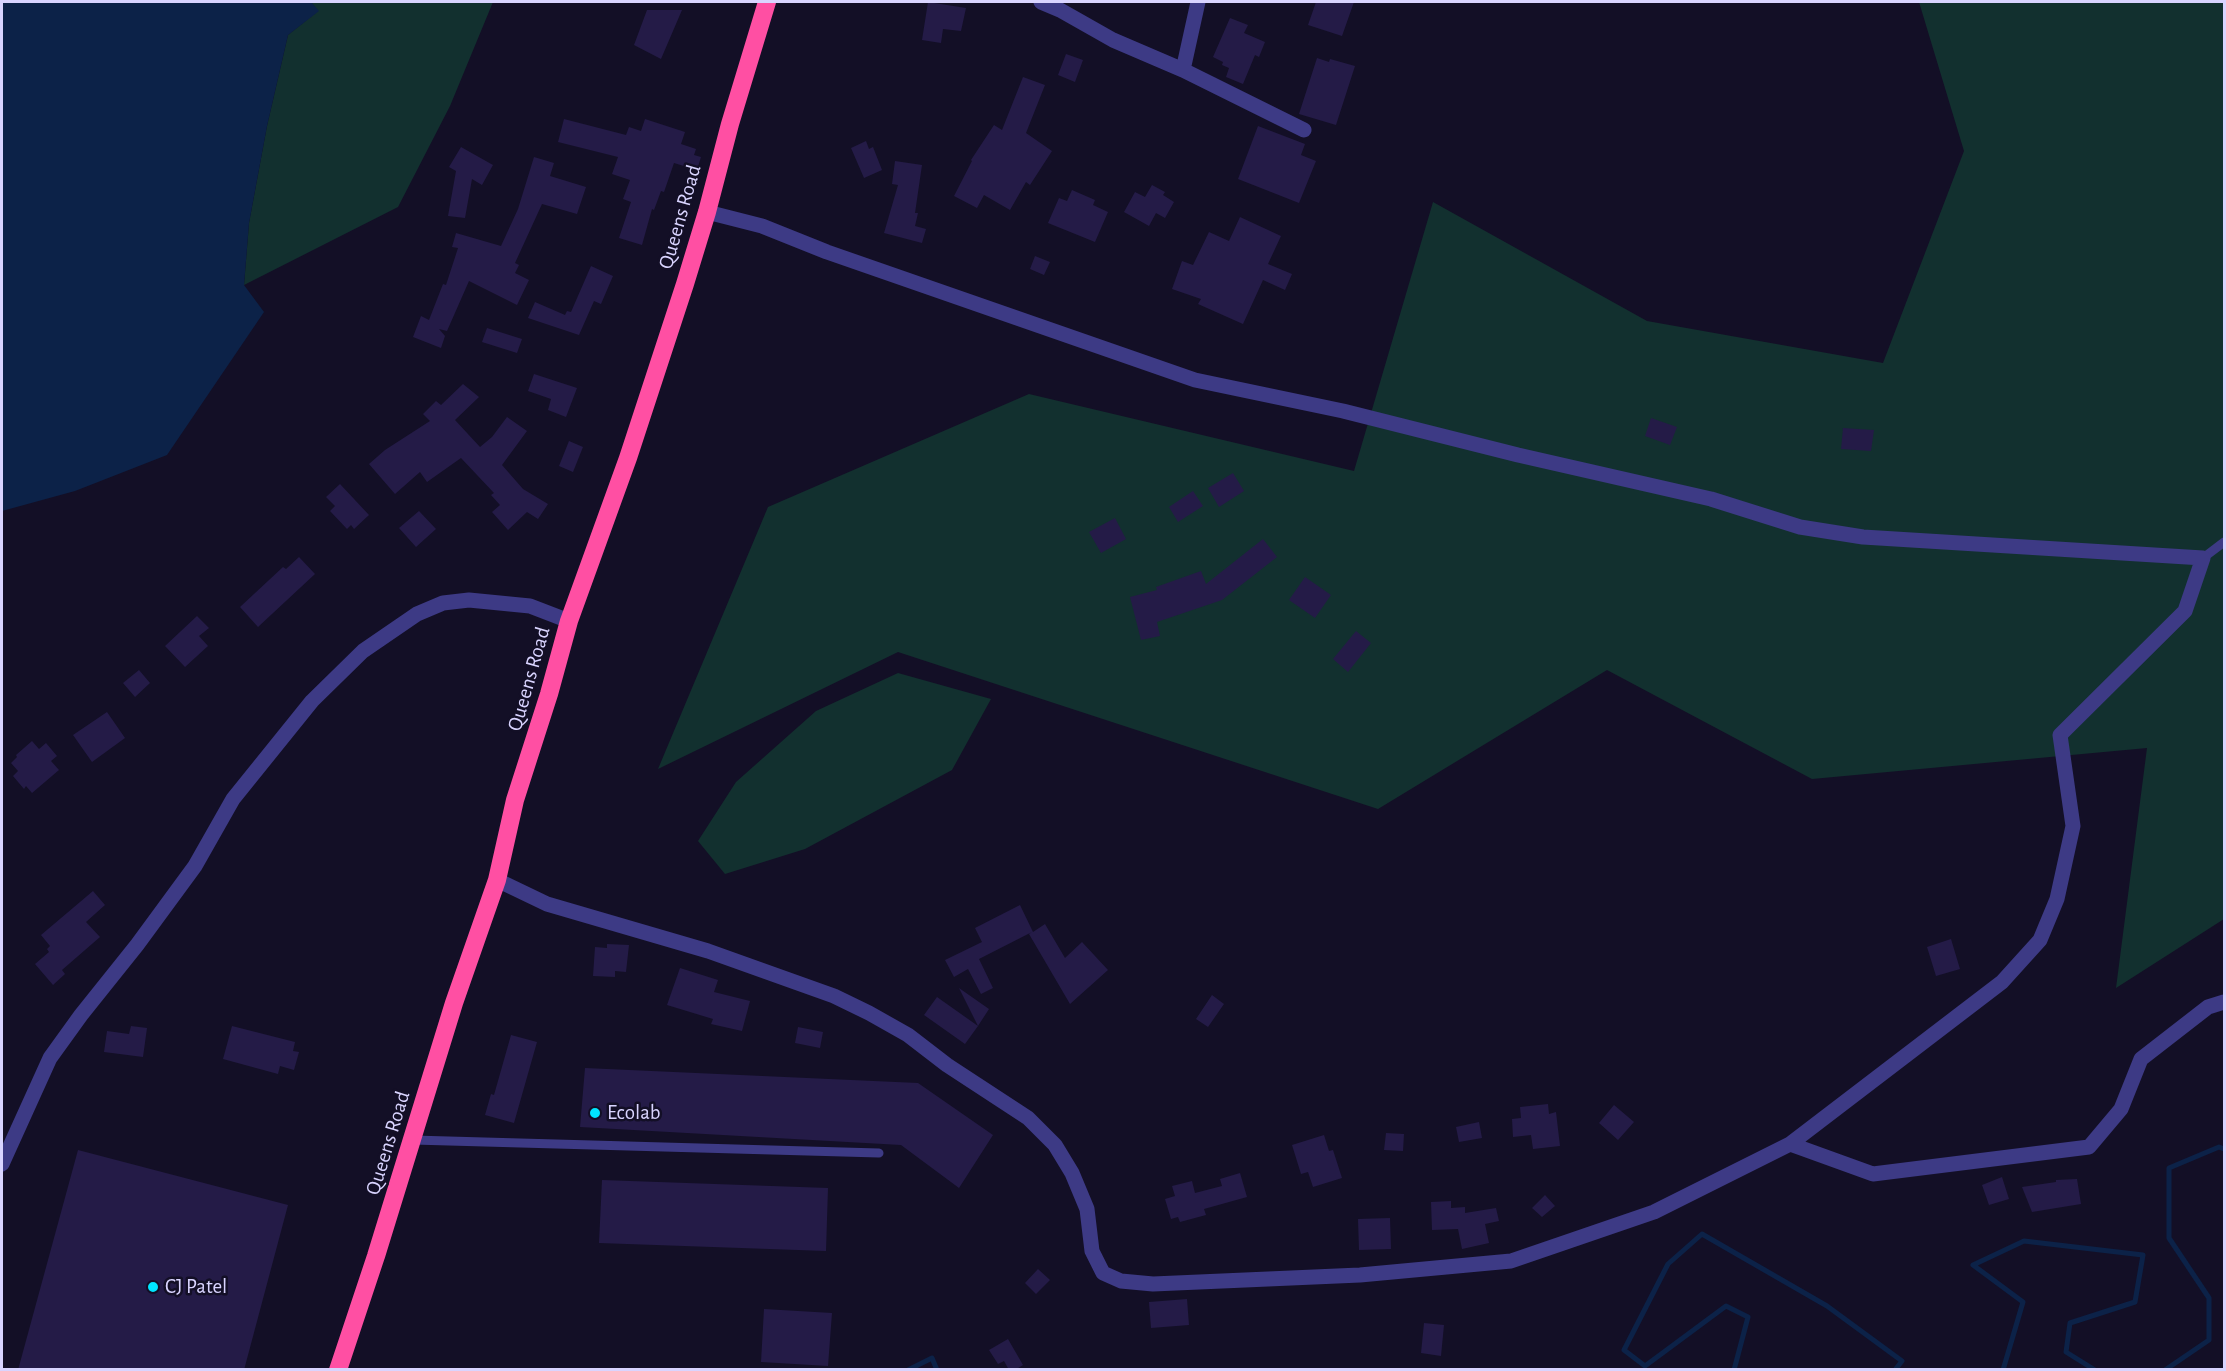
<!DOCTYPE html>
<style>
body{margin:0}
#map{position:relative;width:2226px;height:1371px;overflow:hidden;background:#130f26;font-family:"Alegreya Sans",sans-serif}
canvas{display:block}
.frame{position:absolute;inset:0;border:3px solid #d9d4ff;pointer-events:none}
</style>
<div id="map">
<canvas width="2226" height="1371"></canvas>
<div class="frame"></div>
</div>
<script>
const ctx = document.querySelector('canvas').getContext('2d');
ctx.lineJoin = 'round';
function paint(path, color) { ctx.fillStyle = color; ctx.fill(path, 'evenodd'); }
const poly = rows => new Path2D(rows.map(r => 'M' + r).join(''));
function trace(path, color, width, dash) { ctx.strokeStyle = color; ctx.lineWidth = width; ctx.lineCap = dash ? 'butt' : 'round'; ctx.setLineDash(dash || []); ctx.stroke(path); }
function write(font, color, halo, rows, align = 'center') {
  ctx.font = font + ' "Alegreya Sans",sans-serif'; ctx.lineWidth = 5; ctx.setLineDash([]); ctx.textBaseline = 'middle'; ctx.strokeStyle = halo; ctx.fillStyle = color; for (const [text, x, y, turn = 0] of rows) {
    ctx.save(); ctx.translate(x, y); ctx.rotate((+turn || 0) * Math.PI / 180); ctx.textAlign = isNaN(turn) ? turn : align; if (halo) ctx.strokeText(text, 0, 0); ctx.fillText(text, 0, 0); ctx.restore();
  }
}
paint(poly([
 [311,2,493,2,450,106,398,207,244,285,249,223,267,126,288,35,318,11],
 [1919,2,2224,2,2224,919,2116,988,2147,748,1812,779,1607,670,1378,809,898,652,658,769,768,507,1029,394,1354,471,1433,202,1647,321,1883,363,1964,151],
 [898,673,991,699,952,770,805,849,725,874,698,841,736,782,816,711]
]), '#12302f');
paint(poly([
 [2,2,311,2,319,11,288,35,267,126,249,223,244,285,264,312,167,455,75,491,2,511]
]), '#0c2248');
trace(poly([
 [908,1370,932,1358,937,1370],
 [1734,1370,1748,1317,1726,1306,1645,1366,1624,1350,1668,1264,1702,1234,1827,1306,1902,1361,1895,1370],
 [2003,1370,2023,1302,1973,1265,2024,1241,2143,1255,2135,1302,2070,1323,2066,1352,2095,1370],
 [2165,1370,2209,1340,2209,1298,2169,1238,2169,1168,2219,1147,2224,1149]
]), '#0c2248', 5);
paint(poly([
 [928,2,966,8,961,31,943,29,941,43,922,40],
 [1316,2,1354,2,1342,36,1308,25],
 [647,10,682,10,661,59,634,45],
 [1230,18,1248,25,1244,33,1265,42,1259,57,1255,55,1243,84,1226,77,1229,68,1222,65,1223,62,1213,57],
 [1066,54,1083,60,1075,82,1058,75],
 [1317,58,1329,62,1330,59,1355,66,1336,125,1299,114],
 [1023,77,1045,85,1026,133,1052,151,1030,185,1026,182,1010,210,984,195,977,208,954,196,972,161,971,160,994,125,1002,130],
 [564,119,626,135,629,127,641,131,645,119,685,132,681,144,696,149,694,155,701,157,697,170,674,163,664,192,661,191,654,210,652,209,642,245,619,238,631,202,623,199,630,180,612,174,618,157,558,142],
 [1258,126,1305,144,1301,155,1316,161,1299,203,1238,179],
 [866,141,869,149,873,147,882,170,864,178,851,148],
 [461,147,493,165,482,185,472,179,465,218,448,216,456,171,449,167],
 [534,157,554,163,550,176,586,187,577,214,542,204,515,263,519,265,515,273,529,280,517,305,469,281,447,331,439,329,445,336,441,348,413,337,421,316,429,320,443,284,446,285,458,248,452,247,456,233,501,246,518,209],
 [895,161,922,165,915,213,918,213,915,226,926,229,922,243,884,233,898,185,892,184],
 [1152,185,1165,192,1163,195,1174,202,1165,218,1156,213,1149,226,1124,212,1135,192,1145,197],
 [1072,190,1095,200,1093,205,1108,212,1095,242,1048,223,1059,198,1067,201],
 [1240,217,1281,236,1268,264,1292,274,1285,290,1263,280,1243,324,1198,304,1201,299,1172,289,1182,261,1193,265,1209,232,1229,241],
 [1035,256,1050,262,1044,275,1030,269],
 [591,266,613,276,601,304,594,301,579,335,528,318,535,302,565,315,567,311,571,312],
 [487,328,522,339,517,353,482,342],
 [534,374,577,388,566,417,548,410,551,399,528,391],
 [463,384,479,397,455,420,480,447,492,437,507,417,527,431,502,465,523,489,548,504,538,519,527,512,508,530,492,512,500,505,491,495,494,493,461,458,427,482,420,472,395,494,369,464,385,450,430,421,423,414,436,401,441,405],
 [1651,418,1677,427,1670,445,1645,436],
 [1843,428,1874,430,1871,451,1841,449],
 [569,441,583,447,573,472,559,466],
 [1233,473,1244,491,1219,507,1208,488],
 [340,484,369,515,354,529,351,525,347,529,330,511,335,506,326,497],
 [1193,491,1203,506,1178,522,1169,507],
 [419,511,436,529,416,547,399,528],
 [1115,518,1126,539,1101,553,1089,532],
 [1263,539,1277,557,1222,600,1157,622,1160,636,1141,640,1130,597,1157,590,1156,587,1201,571,1206,584],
 [299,557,315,574,258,627,240,607,283,567,286,569],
 [1305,577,1331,595,1315,618,1289,600],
 [197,616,209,628,199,636,208,646,185,667,165,646],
 [1356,631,1371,643,1348,672,1333,659],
 [139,670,150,683,135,697,123,683],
 [107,712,125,738,92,762,73,735],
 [32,741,39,749,46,743,57,756,51,761,59,770,32,793,26,786,24,789,13,776,18,771,11,763,17,757,16,755],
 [93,891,105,905,86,922,100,937,62,970,65,974,53,985,35,964,49,952,47,949,50,946,41,935],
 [1020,905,1033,932,1045,924,1065,958,1082,942,1108,970,1070,1004,1029,934,1032,932,979,959,993,988,981,994,968,969,954,977,945,960,982,942,975,928],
 [1951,939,1960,969,1936,976,1927,947],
 [607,944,629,945,626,972,615,971,615,977,593,976,595,947,607,948],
 [680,968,718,980,714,992,750,1001,742,1031,711,1024,713,1019,667,1005],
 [959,988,989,1009,978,1026],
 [1212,995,1224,1004,1208,1027,1196,1019],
 [937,997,978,1026,965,1044,924,1015],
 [131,1026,147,1028,143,1057,104,1052,107,1031,129,1034],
 [232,1026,295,1042,293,1051,299,1052,294,1070,280,1066,278,1074,223,1059],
 [798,1027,823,1032,820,1048,795,1043],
 [511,1035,537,1042,514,1123,485,1115,491,1094,494,1095],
 [585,1068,918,1083,993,1135,959,1188,901,1145,580,1127],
 [1548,1104,1549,1114,1556,1112,1560,1146,1533,1149,1531,1135,1513,1137,1512,1119,1521,1118,1520,1107],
 [1614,1105,1634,1122,1618,1140,1599,1123],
 [1479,1122,1482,1138,1459,1142,1456,1127],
 [1386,1133,1404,1134,1403,1151,1384,1150],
 [1324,1135,1329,1151,1333,1150,1342,1178,1313,1187,1308,1172,1301,1174,1292,1145],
 [78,1150,288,1205,244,1370,18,1370],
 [1240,1173,1247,1197,1204,1209,1206,1215,1180,1222,1178,1217,1171,1219,1165,1199,1175,1196,1172,1186,1192,1181,1195,1193,1222,1186,1220,1179],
 [2002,1177,2009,1199,1989,1205,1982,1185],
 [2077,1179,2081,1204,2032,1212,2022,1187,2056,1182,2056,1180],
 [602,1180,828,1188,826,1251,599,1243],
 [1545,1195,1555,1206,1542,1217,1532,1208],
 [1451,1201,1451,1208,1465,1207,1465,1213,1496,1208,1499,1221,1485,1224,1489,1243,1462,1249,1458,1229,1432,1230,1431,1202],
 [1390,1218,1391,1249,1359,1250,1358,1219],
 [1038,1269,1050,1280,1036,1294,1025,1283],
 [1187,1299,1189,1325,1151,1328,1149,1302],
 [764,1309,832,1313,828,1366,761,1362],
 [1424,1323,1444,1325,1441,1356,1421,1353],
 [1008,1339,1023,1365,1015,1370,1009,1370,1004,1361,998,1364,989,1350]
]), '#241b47');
trace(poly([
 [2203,558,2224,542],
 [413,1140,879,1153]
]), '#3d3a85', 9);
trace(poly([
 [1041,2,1060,10,1113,40,1183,70,1304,130],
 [1183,70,1198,2],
 [497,880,547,904,708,951,834,996,869,1013,908,1035,947,1065,1028,1118,1055,1145,1072,1173,1087,1209,1092,1251,1103,1273,1121,1281,1153,1284,1360,1275,1511,1261,1654,1212,1790,1144,2002,982,2040,940,2057,899,2073,826,2060,735,2185,611,2203,558,1863,537,1800,527,1711,499,1518,455,1343,411,1195,380,827,252,762,226,707,212],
 [1790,1144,1873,1174,2089,1147,2121,1109,2141,1059,2208,1007,2224,1002],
 [2,1164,50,1058,81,1015,137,945,195,866,233,799,312,701,363,651,417,614,443,603,469,600,530,606,569,621]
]), '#3d3a85', 15);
trace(poly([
 [338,1370,376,1256,454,1003,497,880,515,800,549,694,569,621,628,458,685,284,707,212,730,124,767,2]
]), '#ff4fa3', 18);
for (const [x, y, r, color] of [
 [595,1113,6,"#00e5ff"],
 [153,1287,6,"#00e5ff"]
]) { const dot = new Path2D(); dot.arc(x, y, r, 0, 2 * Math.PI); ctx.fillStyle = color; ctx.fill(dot); trace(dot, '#130f26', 2); }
write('21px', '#d9d4ff', '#130f26', [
 ["Queens Road",680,217,-74],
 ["Queens Road",529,679,-74],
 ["Queens Road",388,1143,-73]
]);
write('21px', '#d9d4ff', '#130f26', [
 ["Ecolab",607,1113],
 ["CJ Patel",165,1287]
], 'left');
</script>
